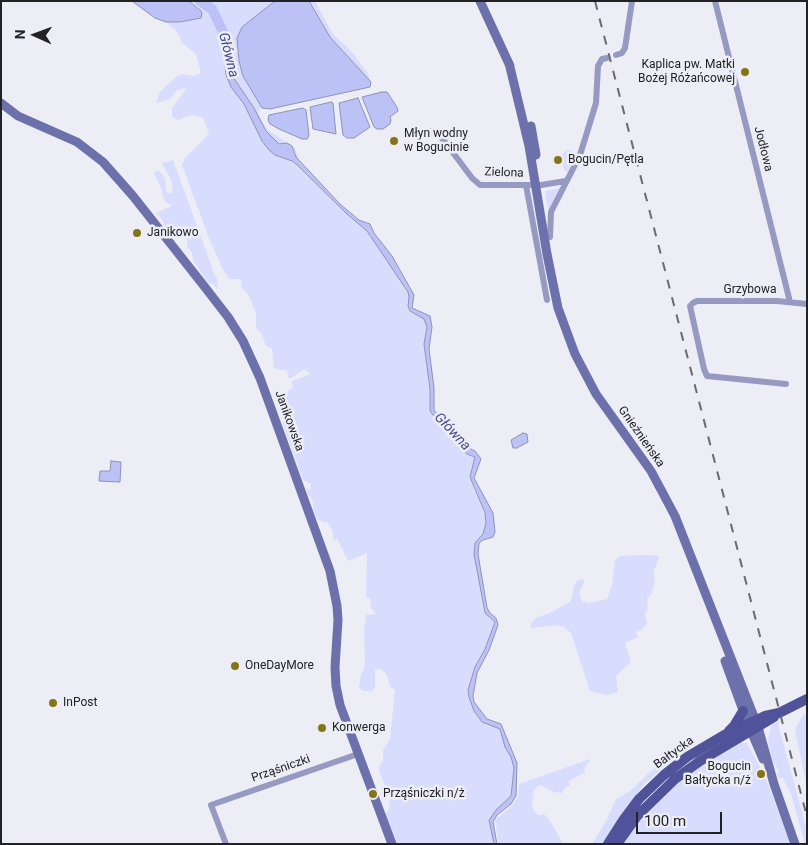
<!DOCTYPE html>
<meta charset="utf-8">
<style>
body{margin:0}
#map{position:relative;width:808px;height:845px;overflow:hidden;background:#ecedf5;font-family:Roboto,sans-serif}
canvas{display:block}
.frame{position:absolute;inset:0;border:2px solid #222225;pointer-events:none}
.north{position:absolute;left:10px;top:10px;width:50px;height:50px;-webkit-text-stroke:4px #ecedf5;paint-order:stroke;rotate:272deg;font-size:14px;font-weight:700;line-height:20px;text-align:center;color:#222225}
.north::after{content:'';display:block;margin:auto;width:18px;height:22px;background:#222225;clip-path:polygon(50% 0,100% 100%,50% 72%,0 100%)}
.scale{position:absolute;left:636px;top:812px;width:86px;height:22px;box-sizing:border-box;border:2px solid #222225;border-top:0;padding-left:6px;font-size:15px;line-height:18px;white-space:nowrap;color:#222225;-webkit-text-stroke:4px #ecedf5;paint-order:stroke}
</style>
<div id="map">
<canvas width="808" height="845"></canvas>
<div class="frame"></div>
<div class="north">N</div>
<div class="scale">100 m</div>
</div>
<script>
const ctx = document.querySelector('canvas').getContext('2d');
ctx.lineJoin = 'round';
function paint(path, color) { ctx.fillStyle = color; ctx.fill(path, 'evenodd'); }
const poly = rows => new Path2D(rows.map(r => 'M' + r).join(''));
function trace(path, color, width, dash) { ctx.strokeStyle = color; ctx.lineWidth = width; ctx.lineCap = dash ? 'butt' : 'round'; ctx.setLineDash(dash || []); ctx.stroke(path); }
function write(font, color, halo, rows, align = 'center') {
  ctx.font = font + ' Roboto,sans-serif'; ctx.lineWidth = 5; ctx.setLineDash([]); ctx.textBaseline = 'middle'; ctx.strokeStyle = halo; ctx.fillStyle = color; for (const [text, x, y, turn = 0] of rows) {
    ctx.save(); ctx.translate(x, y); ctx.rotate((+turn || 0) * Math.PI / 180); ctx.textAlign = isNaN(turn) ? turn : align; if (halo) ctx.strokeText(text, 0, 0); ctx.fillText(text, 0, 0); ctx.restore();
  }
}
paint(poly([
 [189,1,275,1,242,27,238,34,238,50,241,67,245,80,261,107,258,114,267,129,295,148,299,159,287,159,292,162,347,214,367,231,408,292,411,313,423,317,427,324,424,344,430,389,429,407,438,419,446,426,458,445,469,455,475,457,475,461,470,474,472,484,486,518,486,527,483,534,475,543,474,554,484,613,495,622,485,649,475,667,468,690,469,697,474,711,482,722,500,729,505,747,511,757,514,768,511,796,497,809,489,820,494,844,395,844,385,815,389,809,390,799,378,768,383,761,383,750,390,739,395,690,390,687,387,675,381,669,375,670,375,688,371,691,363,691,359,688,361,674,365,667,364,630,366,615,376,614,371,608,370,598,367,598,366,595,367,553,348,561,337,538,334,541,333,539,333,531,327,522,323,522,317,519,313,509,314,503,307,492,307,488,310,490,311,484,303,480,283,424,283,414,287,416,289,413,284,398,286,392,293,388,292,381,310,374,305,369,289,379,287,371,274,368,272,349,266,346,261,333,256,328,256,313,248,294,242,288,241,279,230,279,224,272,209,238,182,165,185,158,209,134,203,118,192,115,178,120,172,117,172,108,186,89,184,88,176,91,171,98,168,100,156,103,160,92,177,76,182,74,194,76,201,73,196,54,183,44,176,31,166,22,180,22,201,18,198,8],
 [309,1,315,1,333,34,352,52,367,72,371,82,330,37],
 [570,150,573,152,574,158,567,173,563,168,562,157,564,152],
 [173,160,214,273,218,281,217,289,213,284,208,283,193,260,192,252,187,247,187,240,181,232,170,232,170,227,164,225,162,219,156,213,172,206,166,202,163,196,161,187,154,173,158,170,161,173,165,179,166,192,170,194,173,190,171,180,162,163],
 [560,188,550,209,548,210,545,191],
 [652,555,659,556,656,566,653,573,655,578,652,593,647,599,648,608,645,614,647,623,642,630,636,632,638,637,625,643,631,662,616,676,618,692,606,695,590,691,571,633,564,627,558,625,531,628,531,623,536,618,552,612,571,601,574,586,577,581,582,579,585,581,579,592,582,601,589,603,607,599,612,585,615,560,620,556],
 [807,713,807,787,795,730,802,716],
 [780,721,778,724,807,830,807,844,805,844,791,794,783,778,778,778,778,769,773,762,768,741,772,724],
 [739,743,747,743,755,758,765,777,791,844,621,844,638,821,687,773],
 [684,746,687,747,687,750,684,750,673,758,671,762,645,783,623,811,602,844,592,844,606,821,616,799,630,791,655,767,656,763,661,761,661,759,669,755,671,751],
 [590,759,590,761,585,767,584,773,569,781,570,785,565,788,562,793,554,792,543,786,539,785,534,790,532,806,534,810,538,815,542,815,544,814,549,819,563,844,499,844,495,822,497,818,512,806,518,797,519,784]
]), '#d9ddfd');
const water = poly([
 [132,1,189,1,201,11,202,13,201,18,180,22,166,22,155,18,132,1],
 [275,1,309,1,330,37,371,82,370,87,270,109,262,108,243,76,239,61,237,38,242,27,275,1],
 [229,38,235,80,254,108,266,131,279,144,287,143,292,146,296,157,340,204,359,220,370,224,374,233,392,256,414,295,412,308,430,316,432,327,429,349,434,388,434,410,437,414,451,423,463,445,475,451,481,459,474,478,493,513,495,532,493,537,483,540,479,543,478,554,487,608,490,613,496,618,498,625,489,650,477,673,473,696,474,702,487,719,501,724,517,763,516,796,511,804,497,815,493,822,497,844,494,844,489,820,497,809,511,796,514,768,511,757,505,747,500,729,482,722,474,711,469,697,468,690,475,667,485,649,495,622,485,613,474,554,475,543,483,534,486,523,485,513,470,477,475,457,467,454,458,445,446,426,432,414,430,410,430,389,424,344,427,327,424,319,410,311,408,306,409,297,408,292,367,231,347,214,297,165,292,161,275,155,269,150,262,141,244,104,231,87,226,75,223,39,229,38],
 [382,92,387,92,397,107,398,111,390,117,391,120,390,124,383,129,377,129,374,127,362,97,382,92],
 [358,98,370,127,354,138,347,138,343,135,339,103,358,98],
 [331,102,333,103,336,134,313,129,310,107,331,102],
 [298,109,303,108,306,110,309,136,307,139,302,139,279,129,270,124,268,120,269,115,298,109],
 [523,433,527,434,528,442,517,448,513,448,511,440,523,433],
 [111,461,121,462,120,482,99,481,100,471,110,471,111,461]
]);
paint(water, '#bcc2f5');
trace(water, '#8e92b7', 1);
trace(poly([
 [200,1,212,9,226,38,228,50]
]), '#bcc2f5', 10);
trace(poly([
 [715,1,790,302],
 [616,55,622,53,625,48,632,1],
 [429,131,439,135,445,142,472,178,480,185,541,185,566,181],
 [526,185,547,300],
 [550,237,551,212,580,155,596,103,598,66,602,59,607,58],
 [786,384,707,376,704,369,690,306,693,303,697,301,777,301,807,304],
 [226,844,211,805,358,754]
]), '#969ac2', 6);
trace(poly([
 [480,1,510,66],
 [509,63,529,146,547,254,558,308,575,354,596,394,651,471,675,516,758,727,774,784,795,844],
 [1,103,18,116,77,142,103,162,133,196,204,286,228,317,243,341,260,378,330,571,337,606,338,620,335,667,336,686,340,705,392,844],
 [531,126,536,155],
 [725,661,748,724,763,759]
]), '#6c71ab', 9);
trace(poly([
 [729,731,734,726,743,711],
 [608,844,624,819,639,799,664,775,687,757,726,734,765,716,779,713,807,699],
 [617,844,637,816,675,779,700,761,774,717]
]), '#505399', 10);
trace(poly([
 [595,1,807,817]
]), '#6a6a6f', 2, [9, 9]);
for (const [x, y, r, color] of [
 [745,72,5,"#837416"],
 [394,141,5,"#837416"],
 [558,160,5,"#837416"],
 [137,233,5,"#837416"],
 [235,666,5,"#837416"],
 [53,703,5,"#837416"],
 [322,728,5,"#837416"],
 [761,774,5,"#837416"],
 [373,794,5,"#837416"]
]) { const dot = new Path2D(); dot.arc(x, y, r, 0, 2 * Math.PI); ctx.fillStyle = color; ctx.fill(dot); trace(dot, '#ecedf5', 2); }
write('12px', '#222225', '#ecedf5', [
 ["Kaplica pw. Matki",735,65,"right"],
 ["Bożej Różańcowej",735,79,"right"],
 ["Młyn wodny",404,134],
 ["w Bogucinie",404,148],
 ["Bogucin/Pętla",568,160],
 ["Janikowo",147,233],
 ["OneDayMore",245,666],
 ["InPost",63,703],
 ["Konwerga",332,728],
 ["Bogucin",751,767,"right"],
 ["Bałtycka n/ż",751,781,"right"],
 ["Prząśniczki n/ż",383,794]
], 'left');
write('12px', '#222225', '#ecedf5', [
 ["Jodłowa",763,149,76],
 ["Zielona",504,173,2],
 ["Grzybowa",750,290],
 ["Janikowska",289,421,70],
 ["Gnieźnieńska",641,437,55],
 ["Bałtycka",674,753,-36],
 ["Prząśniczki",281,769,-19]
]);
write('italic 14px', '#474a88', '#ecedf5', [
 ["Główna",228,55,76],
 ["Główna",452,432,47]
]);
</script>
